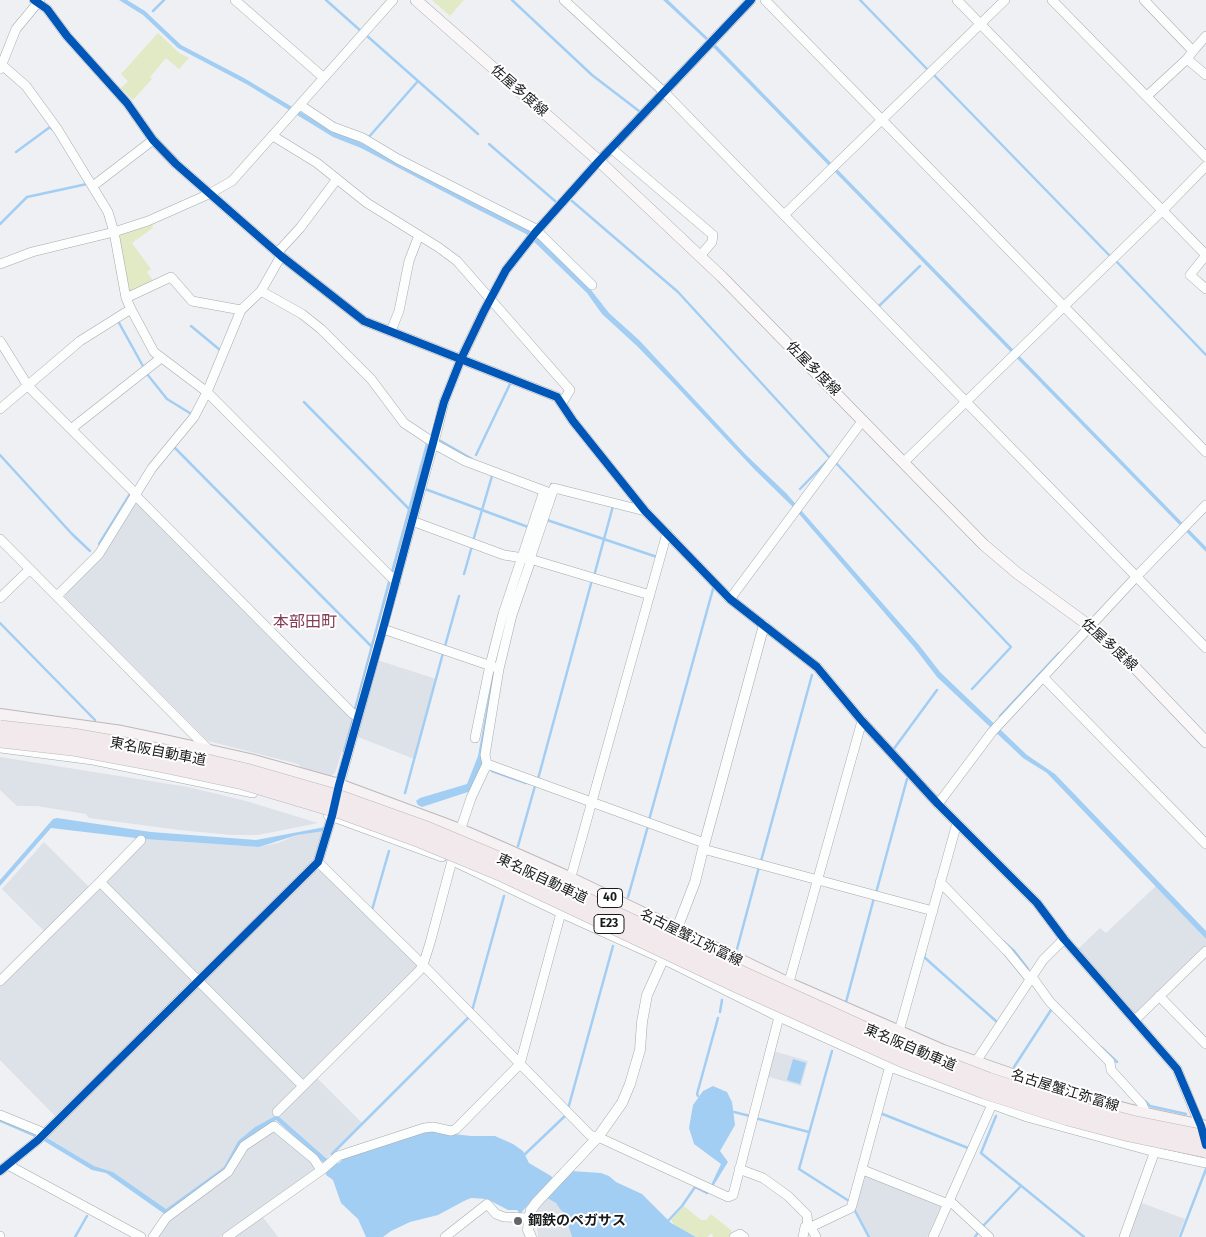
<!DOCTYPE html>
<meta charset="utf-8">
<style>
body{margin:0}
canvas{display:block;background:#eef0f3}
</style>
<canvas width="1206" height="1237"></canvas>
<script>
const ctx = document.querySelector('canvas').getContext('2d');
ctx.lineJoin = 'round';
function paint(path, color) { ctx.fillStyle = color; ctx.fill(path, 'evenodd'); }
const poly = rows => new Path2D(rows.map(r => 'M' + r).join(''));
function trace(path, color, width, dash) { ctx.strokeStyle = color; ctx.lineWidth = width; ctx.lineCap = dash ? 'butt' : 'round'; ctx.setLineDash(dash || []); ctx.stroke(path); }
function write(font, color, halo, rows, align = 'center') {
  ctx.font = font + ' "Fira Sans","Noto Sans JP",sans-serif'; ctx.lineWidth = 4; ctx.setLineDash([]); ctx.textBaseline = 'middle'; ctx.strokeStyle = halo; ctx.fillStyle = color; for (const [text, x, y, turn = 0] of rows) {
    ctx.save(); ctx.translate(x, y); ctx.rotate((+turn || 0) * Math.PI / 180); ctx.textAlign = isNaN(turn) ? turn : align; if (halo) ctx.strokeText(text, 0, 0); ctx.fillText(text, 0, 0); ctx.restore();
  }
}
paint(poly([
 [135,502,138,502,353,719,344,751,342,751,335,773,331,776,301,767,298,764,208,741,65,597,66,593],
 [377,660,436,679,414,759,356,736],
 [0,757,188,787,246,801,318,823,258,835,232,835,179,830,89,818,86,814,37,806,17,806,0,790],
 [325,831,315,860,198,974,107,883,107,876,144,839,259,847,278,843,297,835],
 [44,842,90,888,46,933,2,889],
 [315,870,324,872,418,965,417,970,307,1079,302,1080,205,983,205,979],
 [1156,886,1206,939,1206,947,1137,1015,1133,1014,1077,950,1100,928,1106,933],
 [97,888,102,888,191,977,192,983,55,1116,0,1060,0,985],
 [201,987,297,1083,316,1077,362,1123,327,1158,277,1115,255,1127,238,1141,224,1167,166,1209,113,1172,94,1166,47,1137,197,988],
 [773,1051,808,1061,801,1086,766,1076],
 [271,1131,285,1136,312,1160,316,1169,220,1237,156,1237,166,1221,247,1147],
 [862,1172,942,1204,927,1237,870,1237,853,1207],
 [547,1198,556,1203,565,1215,572,1237,538,1237,536,1216,540,1204],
 [1139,1202,1185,1219,1178,1237,1126,1237],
 [262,1216,278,1237,233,1237]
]), '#dde1e8');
paint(poly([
 [432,0,464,0,450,16],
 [158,33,179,53,189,58,179,69,166,58,150,77,152,79,133,100,121,88,128,81,121,74],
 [152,224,153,228,132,243,151,269,147,272,154,282,132,292,128,291,119,238,120,234],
 [684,1206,701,1220,706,1220,711,1214,732,1231,730,1237,713,1237,712,1233,707,1237,697,1237,675,1226,671,1220]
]), '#e2eac5');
paint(poly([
 [119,0,127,0,145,11,181,45,244,78,334,132,352,138,476,204,529,229,588,286,609,313,639,340,746,455,786,493,919,645,940,672,1027,755,1055,774,1206,931,1206,939,1047,773,1023,758,937,677,914,647,793,507,755,470,677,387,638,347,602,314,587,293,526,234,469,205,361,148,333,137,248,85,178,48,143,15],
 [663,0,668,0,708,38,706,40],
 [716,45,1206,547,1206,552,713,47],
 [551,482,552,484,510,614,482,753,482,767,471,791,422,807,418,805,416,801,420,798,467,784,478,756,494,665,508,610],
 [57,818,151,832,256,840,325,827,325,831,297,835,259,847,144,839,51,828,0,886,0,880,53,819],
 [793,1059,806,1063,800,1084,787,1080],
 [713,1086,727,1092,732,1102,735,1125,720,1151,728,1162,712,1188,710,1187,721,1164,694,1144,689,1128,693,1105,703,1091],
 [277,1115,333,1164,339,1163,344,1158,428,1131,471,1136,495,1136,513,1144,523,1151,529,1163,551,1176,559,1184,571,1171,601,1173,609,1176,616,1182,642,1194,671,1223,696,1237,572,1237,565,1215,560,1209,556,1203,547,1198,540,1191,520,1214,517,1210,508,1210,487,1199,471,1198,464,1201,438,1215,410,1222,391,1231,383,1237,366,1237,358,1219,341,1203,333,1180,326,1175,325,1164,276,1120,258,1131,242,1144,227,1170,166,1215,106,1173,92,1170,44,1141,0,1122,0,1116,36,1131,94,1166,113,1172,166,1209,224,1167,238,1141,255,1127]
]), '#a3cef4');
trace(poly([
 [326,0,362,32],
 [512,0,592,75,639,111],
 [860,0,928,70],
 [153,11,164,0],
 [366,35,478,134],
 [933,74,1110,256],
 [368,138,418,81],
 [489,144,555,201],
 [16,152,50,127,52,129],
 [572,201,678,292,830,458],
 [0,224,27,197,87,184],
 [1115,260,1206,355],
 [878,307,920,266],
 [118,321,144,368],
 [191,326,220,350],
 [147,374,167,399,193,415],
 [304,402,409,509],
 [439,440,472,459],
 [174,447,373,648],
 [0,455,72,534,90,551],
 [476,455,510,384],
 [835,462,1011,647,972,689],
 [425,489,528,527],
 [800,489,827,461],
 [547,520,657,557],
 [473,541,492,476],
 [99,544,130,494],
 [392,572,427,444],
 [464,574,472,546],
 [594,576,613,506],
 [0,623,95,720],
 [445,646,459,596],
 [355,709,389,582],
 [1000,716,1059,653],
 [893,750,937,690],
 [344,751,353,719],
 [492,771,526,783],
 [538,779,592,580],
 [405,793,443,653],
 [649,820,713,589],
 [518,846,535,786],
 [761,861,812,675],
 [876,893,907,779],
 [628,897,648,826],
 [372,910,389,851],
 [1003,941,1015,952,1028,969],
 [737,949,759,867],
 [925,954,924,957,997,1022],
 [846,1002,874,898],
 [472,1011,504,896],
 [720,1012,722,1000],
 [1101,1047,1117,1062],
 [832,1051,799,1169,849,1201],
 [1014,1067,1051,1010],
 [698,1096,697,1094,718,1018],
 [1145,1101,1150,1106,1186,1114],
 [568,1109,613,946],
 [734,1112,750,1116],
 [880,1113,968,1148],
 [996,1116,981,1153,1084,1237],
 [755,1118,809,1132],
 [332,1154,468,1018],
 [523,1156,566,1115],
 [854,1209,869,1237],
 [667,1222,682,1206,695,1187,707,1193,708,1191],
 [983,1226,1021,1186],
 [75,1237,87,1216],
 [975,1237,979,1231],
 [1180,1237,1206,1169]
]), '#a3cef4', 2.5);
const minor = poly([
 [34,0,47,9,67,36,127,103,153,140,176,164,281,256,364,321,557,397,573,421,645,511,730,599,817,667,862,721,938,804,1037,903,1064,939,1177,1069,1202,1130],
 [235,0,324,78],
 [564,0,665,93,1206,648],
 [765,0,1206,452],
 [957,0,1206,255,1190,275,1206,289],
 [1052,0,1206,157],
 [1144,0,1193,51,1187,59,1147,96],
 [1193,51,1206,36],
 [1187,59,1206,75],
 [2,65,26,86,58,130,108,212,114,232,126,298,131,309,154,352,207,392,396,582],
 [0,69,16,29,40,0],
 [300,105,333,127,363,138,398,159,538,230],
 [273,136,317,163,367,203,438,247,457,261,570,390,564,400,560,401],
 [611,148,713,235,712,242,700,256],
 [93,186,153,140],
 [784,215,1005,0],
 [537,231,592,285],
 [278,252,300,228,337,179],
 [0,264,32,252,114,232,148,221,209,194,232,181,393,0],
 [261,291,302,314,321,329,371,379,404,423,434,443],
 [126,298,171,277,192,301,241,310],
 [391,331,399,311,409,261,419,235],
 [0,341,28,386,136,494],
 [0,409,80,341,131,309],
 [71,429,161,358],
 [434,444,465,461,550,493],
 [904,462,1162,211,1206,166],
 [135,495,353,714,358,717],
 [412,521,504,555,530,559,650,595],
 [0,539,211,752],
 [530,559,554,488,645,511],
 [57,596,99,554,152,468,194,417,207,392,241,310,261,291,281,256],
 [0,598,30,569],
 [730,599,863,420],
 [383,629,494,667],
 [1044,678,1206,844],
 [475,738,490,665,503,614,544,491],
 [0,748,93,760,253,793],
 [487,764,704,843],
 [338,790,437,431,444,402,461,359,484,311,506,270,535,233,599,161,751,0],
 [938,804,992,732,1136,577,1206,505],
 [328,815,442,857],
 [459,834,471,798,487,764,485,755,499,669,512,615,531,560],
 [703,849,933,911],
 [318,862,423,965,590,1135,598,1137,728,1197,733,1195,780,1013],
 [455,862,561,913,663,959,779,1017,890,1067,1027,1117,1155,1152,1206,1163],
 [100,882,141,840],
 [569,882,572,873,667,533],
 [940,882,1008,952,1030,979],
 [1032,977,1050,1002,1110,1062,1111,1070,1142,1104,1146,1114],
 [0,981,100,882,303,1086],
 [787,989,862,721],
 [1159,996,1206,1044],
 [1135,1020,1206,951],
 [898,1035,957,823],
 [975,1063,1043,960,1064,939],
 [277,1112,419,971,423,965,430,943,453,857],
 [0,1115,44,1133],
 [8,1165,141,1237],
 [739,1169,763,1178,788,1196,807,1215,808,1227],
 [863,1170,948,1204],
 [0,1171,38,1140,318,862,335,806],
 [950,1201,989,1237],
 [811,1227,851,1208,852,1205,891,1062],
 [0,1236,0,1237],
 [153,1237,166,1218,228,1172,244,1146,274,1126,314,1159,321,1170],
 [227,1237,323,1169,338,1156,424,1128,433,1127,451,1131,456,1129,520,1064,562,909],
 [445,1237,487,1204,496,1214,504,1217,529,1218],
 [734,1237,740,1234,744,1237],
 [803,1237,805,1227,811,1227,816,1237],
 [933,1237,994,1100],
 [1124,1237,1156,1148]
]);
const tertiary = poly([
 [531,1237,528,1230,529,1218,531,1210,536,1203,598,1137,622,1103,630,1084,640,1050,642,1022,647,995,676,931,695,882,703,849,764,625]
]);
const secondary = poly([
 [416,0,599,161,722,277,984,545,1017,573,1091,627,1122,654,1206,742]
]);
const primary = poly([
 [0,715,122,732,165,741,250,760,339,785,460,830,504,849,569,878,789,984,943,1051,1064,1093,1128,1110,1206,1127]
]);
trace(minor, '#a8a9ab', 10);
trace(tertiary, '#a8a9ab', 11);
trace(secondary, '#a8a9ab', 12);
trace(primary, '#bfb7ba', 14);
trace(minor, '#fcfdfd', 9);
trace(tertiary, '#fcfdfd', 10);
trace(secondary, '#f9f7f8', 11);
trace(primary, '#f6f2f3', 12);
const motorwayBridge = poly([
 [0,728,73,736,165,752,246,771,343,799,424,828,505,862,745,975,908,1049,988,1080,1071,1107,1132,1123,1206,1138],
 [0,740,72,748,163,765,243,782,340,811,420,840,500,873,739,986,903,1060,984,1091,1068,1118,1129,1134,1206,1150]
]);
trace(motorwayBridge, '#bfb7ba', 16, []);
trace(motorwayBridge, '#f1e9eb', 15);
trace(poly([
 [34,0,47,9,67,36,127,103,153,140,176,164,281,256,364,321,557,397,573,421,645,511,730,599,817,667,862,721,938,804,1037,903,1064,939,1177,1069,1201,1126,1206,1145],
 [0,1171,38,1140,318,862,332,816,339,785,383,629,444,402,461,359,484,311,506,270,535,233,599,161,751,0]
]), '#0057b8', 8);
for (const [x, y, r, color] of [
 [518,1221,5,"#636467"]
]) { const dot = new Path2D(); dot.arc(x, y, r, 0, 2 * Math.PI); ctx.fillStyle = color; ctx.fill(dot); trace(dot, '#fff', 2); }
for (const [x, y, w] of [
 [610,898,25],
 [609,924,30]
]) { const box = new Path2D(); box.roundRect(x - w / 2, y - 9.5, w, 19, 4); ctx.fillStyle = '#fff'; ctx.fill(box); trace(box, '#18191b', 1); }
write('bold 12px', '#18191b', null, [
 ["40",610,898],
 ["E23",609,924]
]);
write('14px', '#18191b', '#fff', [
 ["佐屋多度線",519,91,41],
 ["佐屋多度線",813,369,45],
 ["佐屋多度線",1109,645,42],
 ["東名阪自動車道",158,752,11],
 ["東名阪自動車道",542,879,25],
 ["名古屋蟹江弥富線",691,938,26],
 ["東名阪自動車道",910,1048,23],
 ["名古屋蟹江弥富線",1065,1091,17]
]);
write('bold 14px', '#18191b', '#fff', [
 ["鋼鉄のペガサス",528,1221]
], 'left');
write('16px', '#843d55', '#fff', [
 ["本部田町",305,623]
]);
</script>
